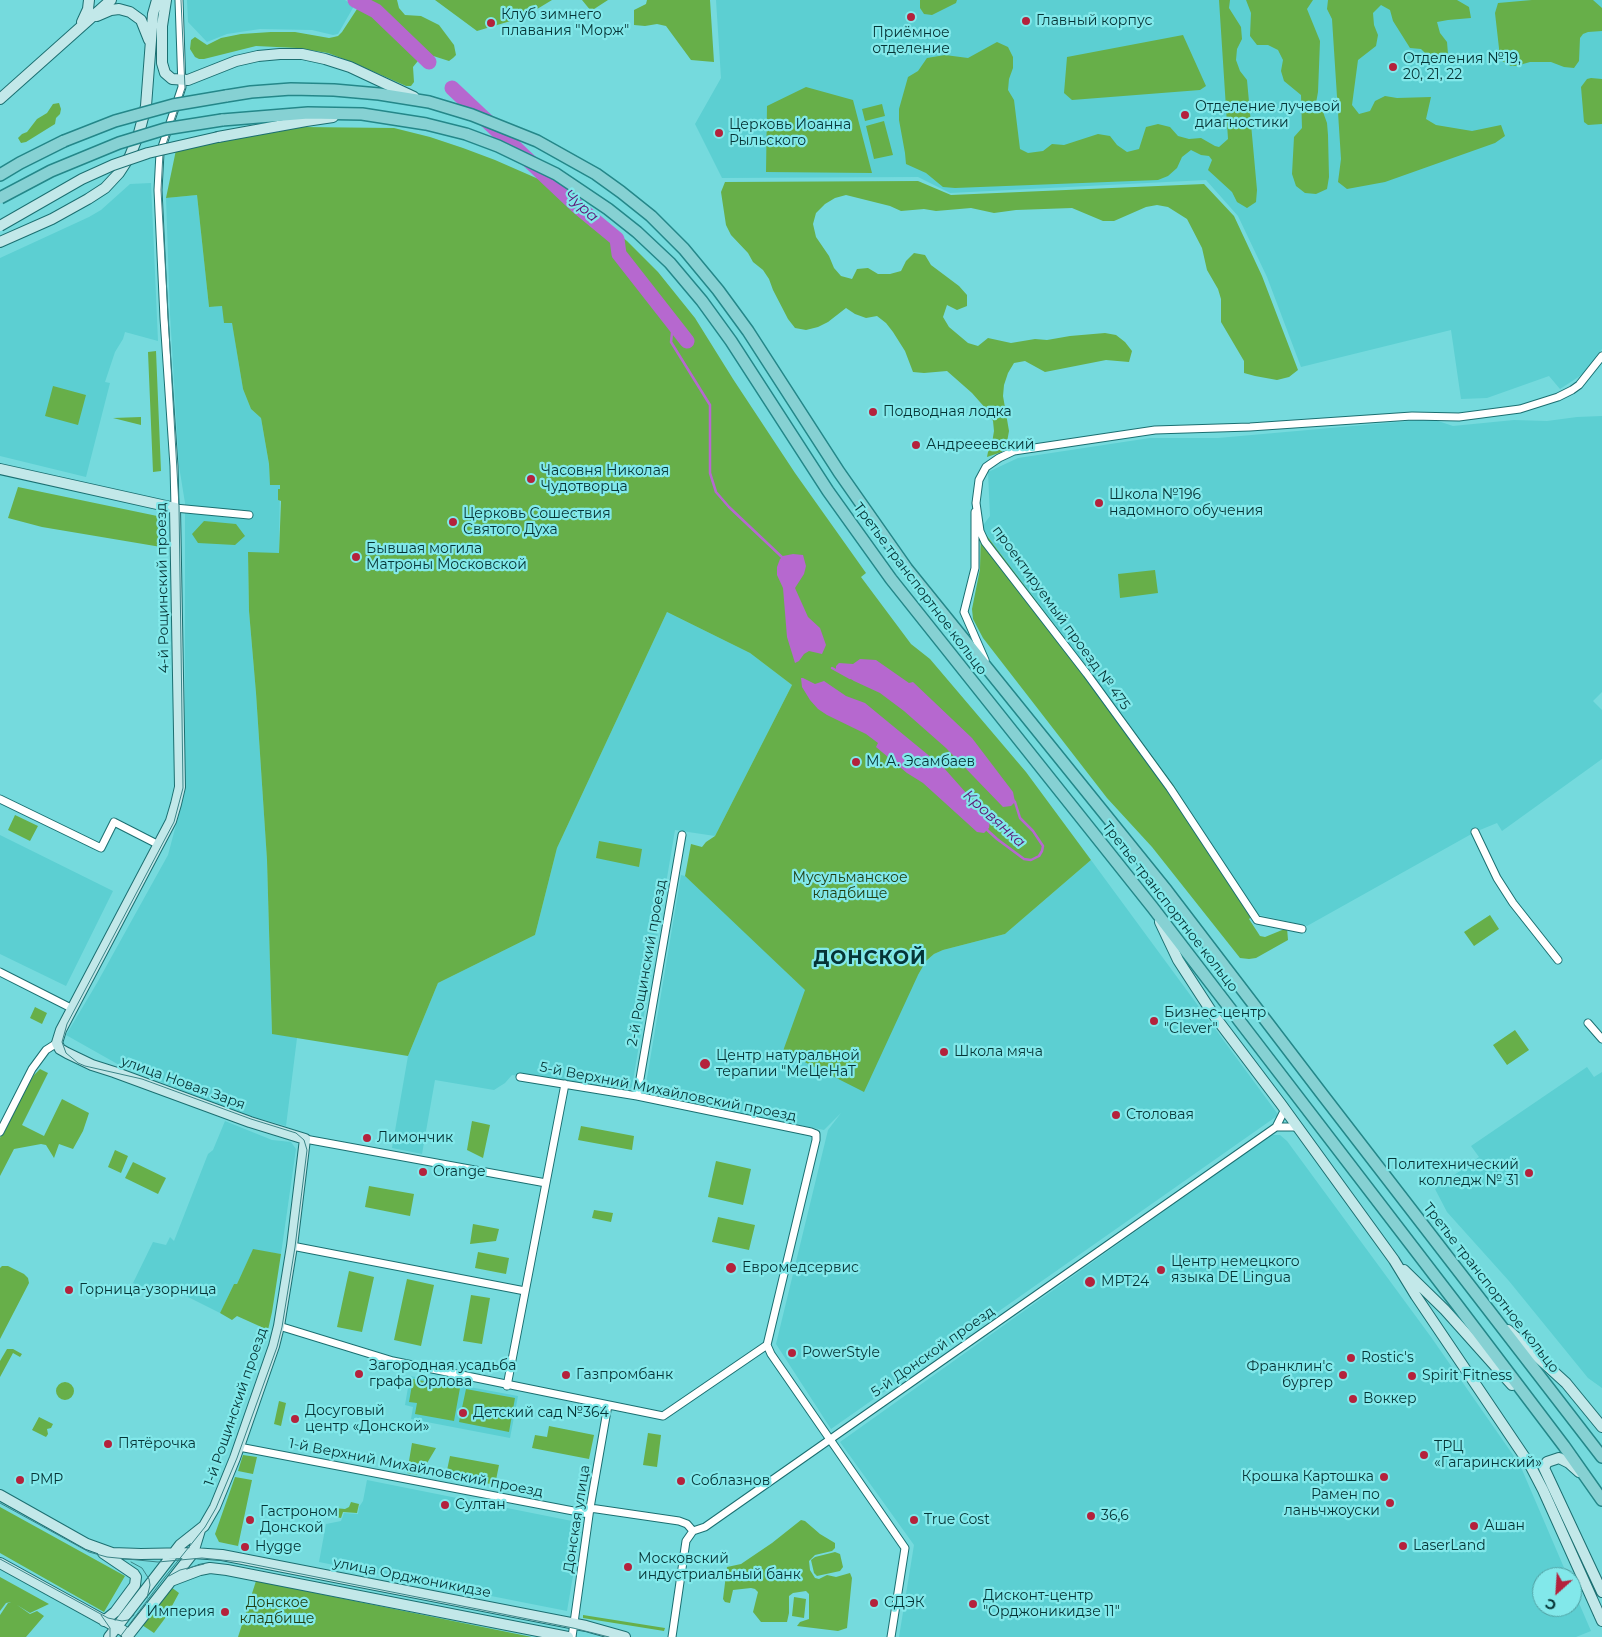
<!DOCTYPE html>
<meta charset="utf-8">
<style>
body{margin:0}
#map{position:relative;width:1602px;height:1637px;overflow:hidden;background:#75dadd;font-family:Montserrat,sans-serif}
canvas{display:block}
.north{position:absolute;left:1532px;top:1567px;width:50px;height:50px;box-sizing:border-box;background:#82e8ea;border:1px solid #50a0a2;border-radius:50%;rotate:206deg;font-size:14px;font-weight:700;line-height:20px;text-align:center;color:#053436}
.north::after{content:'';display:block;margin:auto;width:18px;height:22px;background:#b4223c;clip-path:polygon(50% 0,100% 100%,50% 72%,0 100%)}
</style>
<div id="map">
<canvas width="1602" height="1637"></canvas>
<div class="north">С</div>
</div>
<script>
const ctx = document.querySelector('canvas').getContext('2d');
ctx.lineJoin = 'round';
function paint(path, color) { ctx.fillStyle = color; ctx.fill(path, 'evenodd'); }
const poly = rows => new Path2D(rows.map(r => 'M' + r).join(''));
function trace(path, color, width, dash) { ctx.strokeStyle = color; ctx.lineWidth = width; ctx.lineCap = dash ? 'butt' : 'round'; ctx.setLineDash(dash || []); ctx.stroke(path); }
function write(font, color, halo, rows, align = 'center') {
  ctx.font = font + ' Montserrat,sans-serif'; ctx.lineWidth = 4.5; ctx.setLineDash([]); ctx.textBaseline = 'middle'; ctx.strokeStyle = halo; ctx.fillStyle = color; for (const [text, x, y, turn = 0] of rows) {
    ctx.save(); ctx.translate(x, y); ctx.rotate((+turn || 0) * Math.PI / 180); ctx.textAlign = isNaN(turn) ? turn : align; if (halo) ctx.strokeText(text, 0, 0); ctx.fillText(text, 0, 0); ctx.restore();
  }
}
paint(poly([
 [187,0,345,0,354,6,338,34,333,35,312,30,260,29,227,34,207,42,188,22],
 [716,0,1602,0,1602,349,1583,374,1560,389,1549,376,1487,398,1461,399,1451,330,1301,367,1267,277,1238,216,1206,180,950,193,918,177,722,178,695,124,721,78],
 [151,183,158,341,125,332,123,339,115,352,105,382,110,383,86,477,0,456,0,258,89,217,101,210,130,184],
 [197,195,209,307,222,306,232,322,243,389,251,409,261,418,269,464,270,485,280,484,279,553,248,553,249,611,256,693,267,860,272,1033,297,1038,286,1126,239,1113,121,1066,66,1035,97,983,168,855,185,791,185,503,179,466,170,314,166,198],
 [1602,416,1602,692,1593,701,1602,710,1602,759,1502,831,1497,823,1475,832,1307,926,1255,914,1090,672,981,528,990,516,988,472,1018,458,1150,438,1218,438,1432,419,1453,426,1514,420,1547,421,1577,417],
 [667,612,750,653,792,685,715,836,675,830,632,1087,627,1091,512,1075,505,1083,494,1090,435,1080,422,1154,392,1148,408,1056,438,983,535,935,557,848],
 [0,835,113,891,66,986,0,954],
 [1091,860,1277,1113,1277,1116,831,1429,776,1344,828,1130,841,1113,824,1130,648,1095,645,1090,681,875,685,876,709,897,805,990,918,975,926,961,934,954,943,950,1005,934],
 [1587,1067,1594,1077,1602,1072,1602,1388,1588,1378,1509,1281,1447,1212,1435,1189,1479,1157,1471,1146],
 [225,1121,272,1140,291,1142,296,1149,281,1254,253,1250,237,1284,234,1284,220,1313,160,1283,154,1290,151,1290,133,1283,153,1242,166,1245,170,1237,174,1241,208,1154,213,1150],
 [1271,1135,1280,1135,1287,1141,1431,1337,1520,1465,1568,1577,1542,1577,1542,1607,1572,1607,1572,1587,1591,1631,1576,1637,899,1637,914,1545,840,1442],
 [410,1376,518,1396,510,1438,411,1419,413,1407,405,1405],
 [367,1480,582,1523,567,1611,319,1562,326,1524,341,1521,344,1513,358,1514,359,1507,363,1501]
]), '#5ccfd2');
paint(poly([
 [351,0,397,0,399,8,405,15,421,16,439,25,454,45,456,55,453,58,449,61,427,54,422,56,413,67,414,82,411,86,406,86,354,63,328,53,297,48,256,46,204,59,199,59,195,57,190,49,191,40,195,37,207,45,221,38,241,34,271,32,295,32,329,38,334,37,338,36,342,32,357,9,354,3],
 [435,0,552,0,524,17,477,31],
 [582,0,608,0,591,11],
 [647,0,710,0,714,62,691,60,666,26,657,24,645,26,634,25,634,10,646,4],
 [920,0,957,0,956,3,932,15,924,14,920,8],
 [1219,0,1230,0,1229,8,1241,27,1242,39,1237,49,1236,60,1240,71,1247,80,1257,190,1256,202,1247,208,1237,202,1232,192,1208,170,1212,160,1209,156,1201,155,1191,150,1182,157,1177,168,1168,176,1158,180,955,188,943,187,926,173,906,164,905,153,899,120,899,109,908,77,918,71,927,58,945,55,968,58,997,42,1008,47,1013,57,1013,68,1009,79,1008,90,1014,100,1020,149,1028,153,1043,151,1052,144,1064,145,1098,134,1110,136,1117,145,1127,152,1139,149,1146,127,1158,124,1170,127,1178,136,1189,139,1201,138,1215,146,1219,147,1228,139],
 [1246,0,1313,0,1307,9,1320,41,1318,92,1316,103,1323,112,1327,123,1328,135,1329,177,1327,189,1316,194,1305,193,1296,186,1292,174,1294,137,1302,128,1301,95,1284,81,1281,71,1283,60,1278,50,1268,45,1257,45,1250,36,1251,13],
 [1328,0,1457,0,1469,7,1471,18,1448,20,1437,22,1440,33,1447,42,1448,54,1439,62,1429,57,1421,49,1410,48,1393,21,1390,10,1381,5,1373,13,1374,25,1378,35,1376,46,1358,60,1352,105,1359,114,1370,111,1375,101,1385,96,1397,98,1431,97,1426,119,1436,125,1472,131,1501,125,1505,136,1495,143,1385,182,1347,189,1338,182,1341,159,1332,19,1327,9],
 [1532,0,1593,0,1602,8,1602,31,1588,32,1583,34,1580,38,1579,61,1574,68,1564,67,1551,62,1530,62,1516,66,1511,66,1502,61,1500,57,1495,13,1498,3],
 [1183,35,1206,86,1200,90,1072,100,1064,93,1067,57],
 [1591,78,1602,79,1602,124,1588,125,1584,122,1581,87,1587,79],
 [806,87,853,100,872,173,766,172,767,106],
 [59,103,61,109,60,114,56,118,55,124,26,142,21,143,18,138,22,134,27,132,37,119,47,113,53,104],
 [882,104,885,116,865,121,862,109],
 [884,121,893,155,874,159,866,126],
 [301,127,394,128,430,137,463,148,495,160,543,181,593,213,627,241,658,272,695,318,733,379,795,473,866,573,861,577,911,644,930,659,1026,772,1091,860,1005,934,943,950,934,954,926,961,918,975,864,1092,783,1051,805,990,685,876,691,844,702,847,706,842,715,836,792,685,750,653,667,612,557,848,535,935,438,983,408,1056,272,1034,267,860,256,693,249,611,248,552,279,553,281,501,278,500,278,489,280,489,280,485,270,485,269,464,261,418,251,409,243,389,232,323,224,323,222,306,209,307,197,195,166,198,176,150,247,136],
 [918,181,951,195,1204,184,1234,216,1262,276,1298,370,1289,377,1277,380,1255,376,1244,373,1244,361,1221,322,1221,299,1218,289,1207,270,1202,248,1187,219,1168,207,1157,205,1146,207,1114,221,1103,221,1072,208,1016,210,994,213,971,208,936,211,924,209,901,211,890,206,846,195,835,198,825,204,816,213,813,224,816,237,829,256,834,268,841,276,852,279,857,269,868,268,878,274,890,274,901,271,906,261,914,253,925,255,931,265,959,286,967,295,967,306,957,310,947,305,943,317,949,327,968,343,978,346,988,338,1011,343,1035,339,1047,340,1070,336,1105,333,1116,335,1125,342,1132,351,1129,362,1106,360,1045,372,1025,361,1014,363,1008,373,1004,385,1003,396,1009,431,1007,442,1002,452,987,457,988,452,992,443,994,431,993,421,987,410,972,393,947,371,924,373,913,372,905,351,893,332,886,323,877,316,866,318,855,314,846,308,828,322,818,327,806,330,795,328,788,319,773,290,769,279,763,270,753,262,748,253,731,235,726,225,721,192,725,182],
 [156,351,161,471,153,472,148,352],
 [53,386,86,395,78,425,45,416],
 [141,417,141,425,113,418],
 [18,487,162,517,161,547,42,527,8,518],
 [204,521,236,524,245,536,235,545,198,543,192,534],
 [981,528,1090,672,1174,786,1255,914,1249,919,1260,936,1265,937,1287,928,1288,940,1256,958,1249,959,1240,958,1152,847,1107,798,983,638,973,619,972,609,980,569],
 [1155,570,1158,593,1120,598,1118,574],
 [15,815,38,826,30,841,8,830],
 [599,841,642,849,639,867,596,858],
 [1490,915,1499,929,1474,946,1464,932],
 [35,1007,47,1013,42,1024,30,1018],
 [1515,1030,1529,1050,1507,1065,1493,1045],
 [40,1069,48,1073,22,1125,44,1136,62,1099,89,1113,83,1131,73,1149,59,1144,54,1158,46,1145,41,1144,14,1149,0,1176,0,1138,13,1110,34,1075],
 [472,1121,490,1125,483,1158,467,1150],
 [581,1126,634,1136,632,1150,578,1140],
 [115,1150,128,1156,121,1173,108,1167],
 [716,1161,751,1169,743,1205,708,1197],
 [133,1162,166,1178,158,1194,125,1178],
 [369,1186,414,1194,410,1216,365,1207],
 [594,1210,613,1213,611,1222,592,1218],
 [718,1217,755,1225,749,1250,712,1242],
 [473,1224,499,1229,496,1241,470,1244],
 [253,1249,281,1254,272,1312,268,1330,237,1316,232,1320,220,1313,234,1284,237,1284],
 [478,1252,509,1258,506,1274,475,1268],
 [2,1266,8,1266,24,1274,28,1278,29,1283,0,1339,0,1268],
 [349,1271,374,1277,362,1332,337,1327],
 [407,1279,434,1285,421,1346,394,1340],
 [471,1295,490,1298,482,1344,463,1341],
 [7,1349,13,1349,22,1354,20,1357,13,1353,0,1377,0,1361],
 [413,1379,460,1388,454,1421,415,1414,417,1403,409,1402],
 '56 1391a9 9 0 1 1 18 0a9 9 0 1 1-18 0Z',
 [466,1389,515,1398,509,1432,459,1422],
 [279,1401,286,1403,281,1426,274,1424],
 [39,1417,53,1424,51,1428,47,1429,48,1434,46,1437,32,1430],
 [549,1426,594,1435,589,1459,532,1448,535,1435,547,1437],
 [648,1433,661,1435,657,1467,643,1465],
 [412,1443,436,1448,420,1475,407,1473],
 [243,1455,257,1457,253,1474,238,1471],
 [450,1456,499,1465,495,1485,446,1475],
 [235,1477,252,1480,238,1546,219,1542,215,1534],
 [351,1502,359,1504,357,1513,343,1512,341,1518,332,1516,334,1508,345,1509,349,1507],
 [0,1507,125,1576,104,1612,0,1553],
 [801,1520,805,1521,820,1534,835,1543,835,1548,832,1551,815,1555,809,1561,810,1570,815,1578,819,1579,827,1575,836,1577,850,1573,852,1578,847,1628,838,1631,797,1626,800,1622,809,1619,809,1594,806,1591,793,1593,789,1596,789,1613,787,1622,761,1622,753,1612,758,1592,755,1589,751,1588,733,1590,730,1603,725,1602,723,1599,727,1567,741,1564,772,1543],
 [835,1552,840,1554,843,1567,840,1571,817,1576,814,1573,811,1560,815,1557],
 [0,1577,49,1604,30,1613,17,1605,30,1614,37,1611,44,1616,26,1637,0,1637,0,1615,8,1603,11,1602,6,1603,0,1611],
 [256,1581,532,1637,238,1637],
 [171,1587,179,1593,166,1617,154,1633,142,1625],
 [794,1597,806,1599,804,1618,792,1616],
 [583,1615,665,1628,664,1631,583,1618]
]), '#67af49');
paint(poly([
 [793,554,803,555,806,566,804,574,795,588,808,617,820,628,826,645,822,654,809,651,804,654,799,661,795,663,787,637,783,588,777,575,777,567,780,559,783,556],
 [860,659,876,660,909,683,913,682,972,738,1013,792,1015,802,1011,806,1003,807,946,748,904,711,880,693,854,681,836,670,836,666,839,663,853,664],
 [801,678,803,678,815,684,824,681,846,696,865,703,944,768,990,820,989,828,984,833,977,832,923,783,907,773,876,747,878,743,866,734,827,715,818,709,810,700,802,687]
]), '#b668cf');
trace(poly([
 [673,324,671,342,710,405,710,473,716,492,729,507,784,559],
 [832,668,850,678],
 [985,828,997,839,1024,859,1031,860,1039,856,1042,851,1043,846,1033,831,1020,818,1015,802,1013,800]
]), '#b668cf', 2.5);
trace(poly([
 [355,0,376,11,429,62],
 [452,88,577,206,617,239,619,254,687,341]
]), '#b668cf', 15);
const street = poly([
 [179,0,182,87,160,153,158,190,164,318,174,466,175,508,249,515],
 [975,512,975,568,964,612,985,660],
 [0,799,101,848,114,822,159,845],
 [1475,832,1497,878,1513,903,1558,960],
 [1302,929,1257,920,1170,788,1087,674,985,542,980,531,976,503,979,480,986,467,999,458,1014,451,1155,430,1250,427,1412,416,1459,417,1520,409,1558,397,1572,390,1579,385,1602,356],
 [0,972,73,1009],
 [1588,1023,1602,1039],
 [520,1077,637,1096,811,1132,816,1134,816,1140,767,1345,771,1354,905,1548,891,1637],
 [637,1096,682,835],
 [1276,1127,1296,1127],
 [0,1132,32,1069,46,1050,57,1043],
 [305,1139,546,1183],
 [292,1246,525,1291],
 [279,1326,393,1361,663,1416,767,1345],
 [507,1386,565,1084],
 [239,1447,589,1514],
 [590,1508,679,1521,687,1524,693,1531],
 [572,1637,590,1508,608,1405],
 [672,1637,686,1541,693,1531,705,1527,1276,1127,1285,1109]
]);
const secondary = poly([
 [166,0,162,26,162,63,165,73,172,79,188,80,236,61,258,56,280,54,302,54,325,59,350,67,414,97],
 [97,16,111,10,119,9,130,12,141,20,149,40],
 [82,22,88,9,89,0],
 [0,99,111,0],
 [218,137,306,121,333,117],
 [0,242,52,219,88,199,105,188,119,173,130,156,139,133,146,106,153,14,157,0],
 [0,469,175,508,180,787,176,804,171,821,61,1030,57,1043,60,1049,67,1053,92,1065,114,1072,250,1122,305,1139,292,1246,279,1326,274,1346,235,1458,215,1507,204,1526,180,1545,109,1637],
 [1160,922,1178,960,1213,1014,1281,1104,1394,1260,1416,1296,1530,1465,1543,1490,1602,1621],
 [1404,1270,1445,1310,1512,1385],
 [1508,1330,1566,1383,1602,1427],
 [1579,1472,1569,1463,1559,1458,1547,1462,1544,1468,1602,1592],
 [0,1495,87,1544,112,1553,141,1554,193,1553,222,1555,586,1626,625,1637],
 [103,1553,134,1574,136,1577,135,1585,115,1612,104,1621],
 [0,1563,129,1634],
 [171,1581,200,1570,210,1568,227,1570,568,1637],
 [127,1637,193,1553,200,1530]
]);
const primary = poly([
 [226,96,251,92,291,89,334,90,379,94,429,102,472,115,537,141,596,174,621,192,651,216,684,249,718,290,748,331,839,472,907,569,1167,891,1322,1094,1602,1457],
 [222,120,308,113,362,114,426,124,466,134,498,146,556,174,608,209,637,232,670,263,702,301,731,341,828,491,891,579,1153,908,1458,1306,1564,1446,1602,1500],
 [0,175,20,163,64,141]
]);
trace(street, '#1b6f71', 9);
trace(secondary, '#1b6f71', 12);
trace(primary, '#248789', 14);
trace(street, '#fff', 7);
trace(secondary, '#c2e8e9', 10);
trace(primary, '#86d1d3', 11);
trace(poly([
 [0,1503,89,1552,107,1557,158,1562,202,1558,241,1562,573,1628,609,1637],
 [0,1559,108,1618,122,1621,128,1620,134,1615],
 [131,1562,142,1568,149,1579,150,1585,147,1598],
 [169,1576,180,1570,204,1564],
 [101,1615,110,1628,110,1637],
 [120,1637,161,1582,205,1527,216,1508,237,1458,277,1347,282,1327,295,1247,307,1150,304,1140,296,1133,251,1119,142,1079,85,1066,78,1063,66,1053,62,1042,67,1024,174,822,183,788,179,506,161,190,163,153,185,88,181,0]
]), '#3b8487', 1);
const secondaryBridge = poly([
 [0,226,82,179,113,165,148,153,218,137]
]);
const primaryBridge = poly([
 [64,141,115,121,173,105,226,96],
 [0,198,51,171,119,143,165,129,222,120]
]);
trace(secondaryBridge, '#1b6f71', 12, []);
trace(primaryBridge, '#248789', 14, []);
trace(secondaryBridge, '#c2e8e9', 10);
trace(primaryBridge, '#86d1d3', 11);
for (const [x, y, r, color] of [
 [911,17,5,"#b4223c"],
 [1026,21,5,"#b4223c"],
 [491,23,5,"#b4223c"],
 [1393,67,5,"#b4223c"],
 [1185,115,5,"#b4223c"],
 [719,133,5,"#b4223c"],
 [873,412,5,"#b4223c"],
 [916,445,5,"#b4223c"],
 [531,479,5,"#b4223c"],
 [1099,503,5,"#b4223c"],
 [453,522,5,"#b4223c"],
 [356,557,5,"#b4223c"],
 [856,762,5,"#b4223c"],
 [1154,1021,5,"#b4223c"],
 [944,1052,5,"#b4223c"],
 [705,1064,6,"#b4223c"],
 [1116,1115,5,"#b4223c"],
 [367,1138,5,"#b4223c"],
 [423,1172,5,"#b4223c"],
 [1529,1173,5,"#b4223c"],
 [731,1268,6,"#b4223c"],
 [1161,1270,5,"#b4223c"],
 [1090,1282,6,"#b4223c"],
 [69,1290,5,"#b4223c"],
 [792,1353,5,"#b4223c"],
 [1351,1358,5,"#b4223c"],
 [359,1374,5,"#b4223c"],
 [566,1375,5,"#b4223c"],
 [1343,1375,5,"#b4223c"],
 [1412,1376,5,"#b4223c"],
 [1353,1399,5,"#b4223c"],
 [463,1413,5,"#b4223c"],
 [295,1419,5,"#b4223c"],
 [108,1444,5,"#b4223c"],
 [1424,1455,5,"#b4223c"],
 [1384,1477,5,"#b4223c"],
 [20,1480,5,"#b4223c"],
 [681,1481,5,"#b4223c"],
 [1390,1503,5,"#b4223c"],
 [445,1505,5,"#b4223c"],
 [1091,1516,5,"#b4223c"],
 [250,1520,5,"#b4223c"],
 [914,1520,5,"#b4223c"],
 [1474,1526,5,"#b4223c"],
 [1403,1546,5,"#b4223c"],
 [245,1547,5,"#b4223c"],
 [628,1567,5,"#b4223c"],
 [874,1603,5,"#b4223c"],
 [973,1604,5,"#b4223c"],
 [225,1612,5,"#b4223c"]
]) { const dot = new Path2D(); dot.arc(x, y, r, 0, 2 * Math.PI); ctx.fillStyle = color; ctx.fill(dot); trace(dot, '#82e8ea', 2); }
write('14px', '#053436', '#82e8ea', [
 ["Клуб зимнего",501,15],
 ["плавания \"Морж\"",501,31],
 ["Главный корпус",1036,21],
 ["Приёмное",911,33,"center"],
 ["отделение",911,49,"center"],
 ["Отделения №19,",1403,59],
 ["20, 21, 22",1403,75],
 ["Отделение лучевой",1195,107],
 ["диагностики",1195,123],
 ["Церковь Иоанна",729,125],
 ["Рыльского",729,141],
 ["Подводная лодка",883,412],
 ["Андрееевский",926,445],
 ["Часовня Николая",541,471],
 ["Чудотворца",541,487],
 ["Школа №196",1109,495],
 ["надомного обучения",1109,511],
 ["Церковь Сошествия",463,514],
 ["Святого Духа",463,530],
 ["Бывшая могила",366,549],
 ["Матроны Московской",366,565],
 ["М. А. Эсамбаев",866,762],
 ["Бизнес-центр",1164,1013],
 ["\"Clever\"",1164,1029],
 ["Школа мяча",954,1052],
 ["Центр натуральной",716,1056],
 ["терапии \"МеЦеНаТ",716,1072],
 ["Столовая",1126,1115],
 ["Лимончик",377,1138],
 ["Политехнический",1519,1165,"right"],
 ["колледж № 31",1519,1181,"right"],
 ["Orange",433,1172],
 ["Центр немецкого",1171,1262],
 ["языка DE Lingua",1171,1278],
 ["Евромедсервис",742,1268],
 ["МРТ24",1101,1282],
 ["Горница-узорница",79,1290],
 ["PowerStyle",802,1353],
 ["Rostic's",1361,1358],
 ["Загородная усадьба",369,1366],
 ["графа Орлова",369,1382],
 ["Франклин'с",1333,1367,"right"],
 ["бургер",1333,1383,"right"],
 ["Газпромбанк",576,1375],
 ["Spirit Fitness",1422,1376],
 ["Воккер",1363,1399],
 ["Досуговый",305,1411],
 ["центр «Донской»",305,1427],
 ["Детский сад №364",473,1413],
 ["Пятёрочка",118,1444],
 ["ТРЦ",1434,1447],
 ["«Гагаринский»",1434,1463],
 ["Крошка Картошка",1374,1477,"right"],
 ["PMP",30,1480],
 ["Соблазнов",691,1481],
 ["Рамен по",1380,1495,"right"],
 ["ланьчжоуски",1380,1511,"right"],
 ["Султан",455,1505],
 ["Гастроном",260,1512],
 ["Донской",260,1528],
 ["36,6",1101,1516],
 ["True Cost",924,1520],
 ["Ашан",1484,1526],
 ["LaserLand",1413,1546],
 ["Hygge",255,1547],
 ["Московский",638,1559],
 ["индустриальный банк",638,1575],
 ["Дисконт-центр",983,1596],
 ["\"Орджоникидзе 11\"",983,1612],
 ["СДЭК",884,1603],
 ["Империя",215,1612,"right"]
], 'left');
write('14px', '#053436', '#82e8ea', [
 ["4-й Рощинский проезд",163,588,-91],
 ["Третье транспортное кольцо",920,589,53],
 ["проектируемый проезд № 475",1061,618,54],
 ["Третье транспортное кольцо",1170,907,52],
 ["2-й Рощинский проезд",647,963,-80],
 ["улица Новая Заря",183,1083,20],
 ["5-й Верхний Михайловский проезд",668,1092,11],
 ["Третье транспортное кольцо",1491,1288,52],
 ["5-й Донской проезд",933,1352,-35],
 ["1-й Рощинский проезд",236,1407,-71],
 ["1-й Верхний Михайловский проезд",416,1468,11],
 ["Донская улица",577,1519,-81],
 ["улица Орджоникидзе",412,1578,11]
]);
write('14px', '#214014', '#82e8ea', [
 ["Мусульманское",850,878],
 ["кладбище",850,894],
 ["Донское",277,1603],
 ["кладбище",277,1619]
]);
write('italic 15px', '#5d1272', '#82e8ea', [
 ["Чура",581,206,42],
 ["Кровянка",994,819,42]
]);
ctx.letterSpacing = '1px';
write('bold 19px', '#053436', '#82e8ea', [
 ["ДОНСКОЙ",870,958]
]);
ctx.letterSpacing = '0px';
</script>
